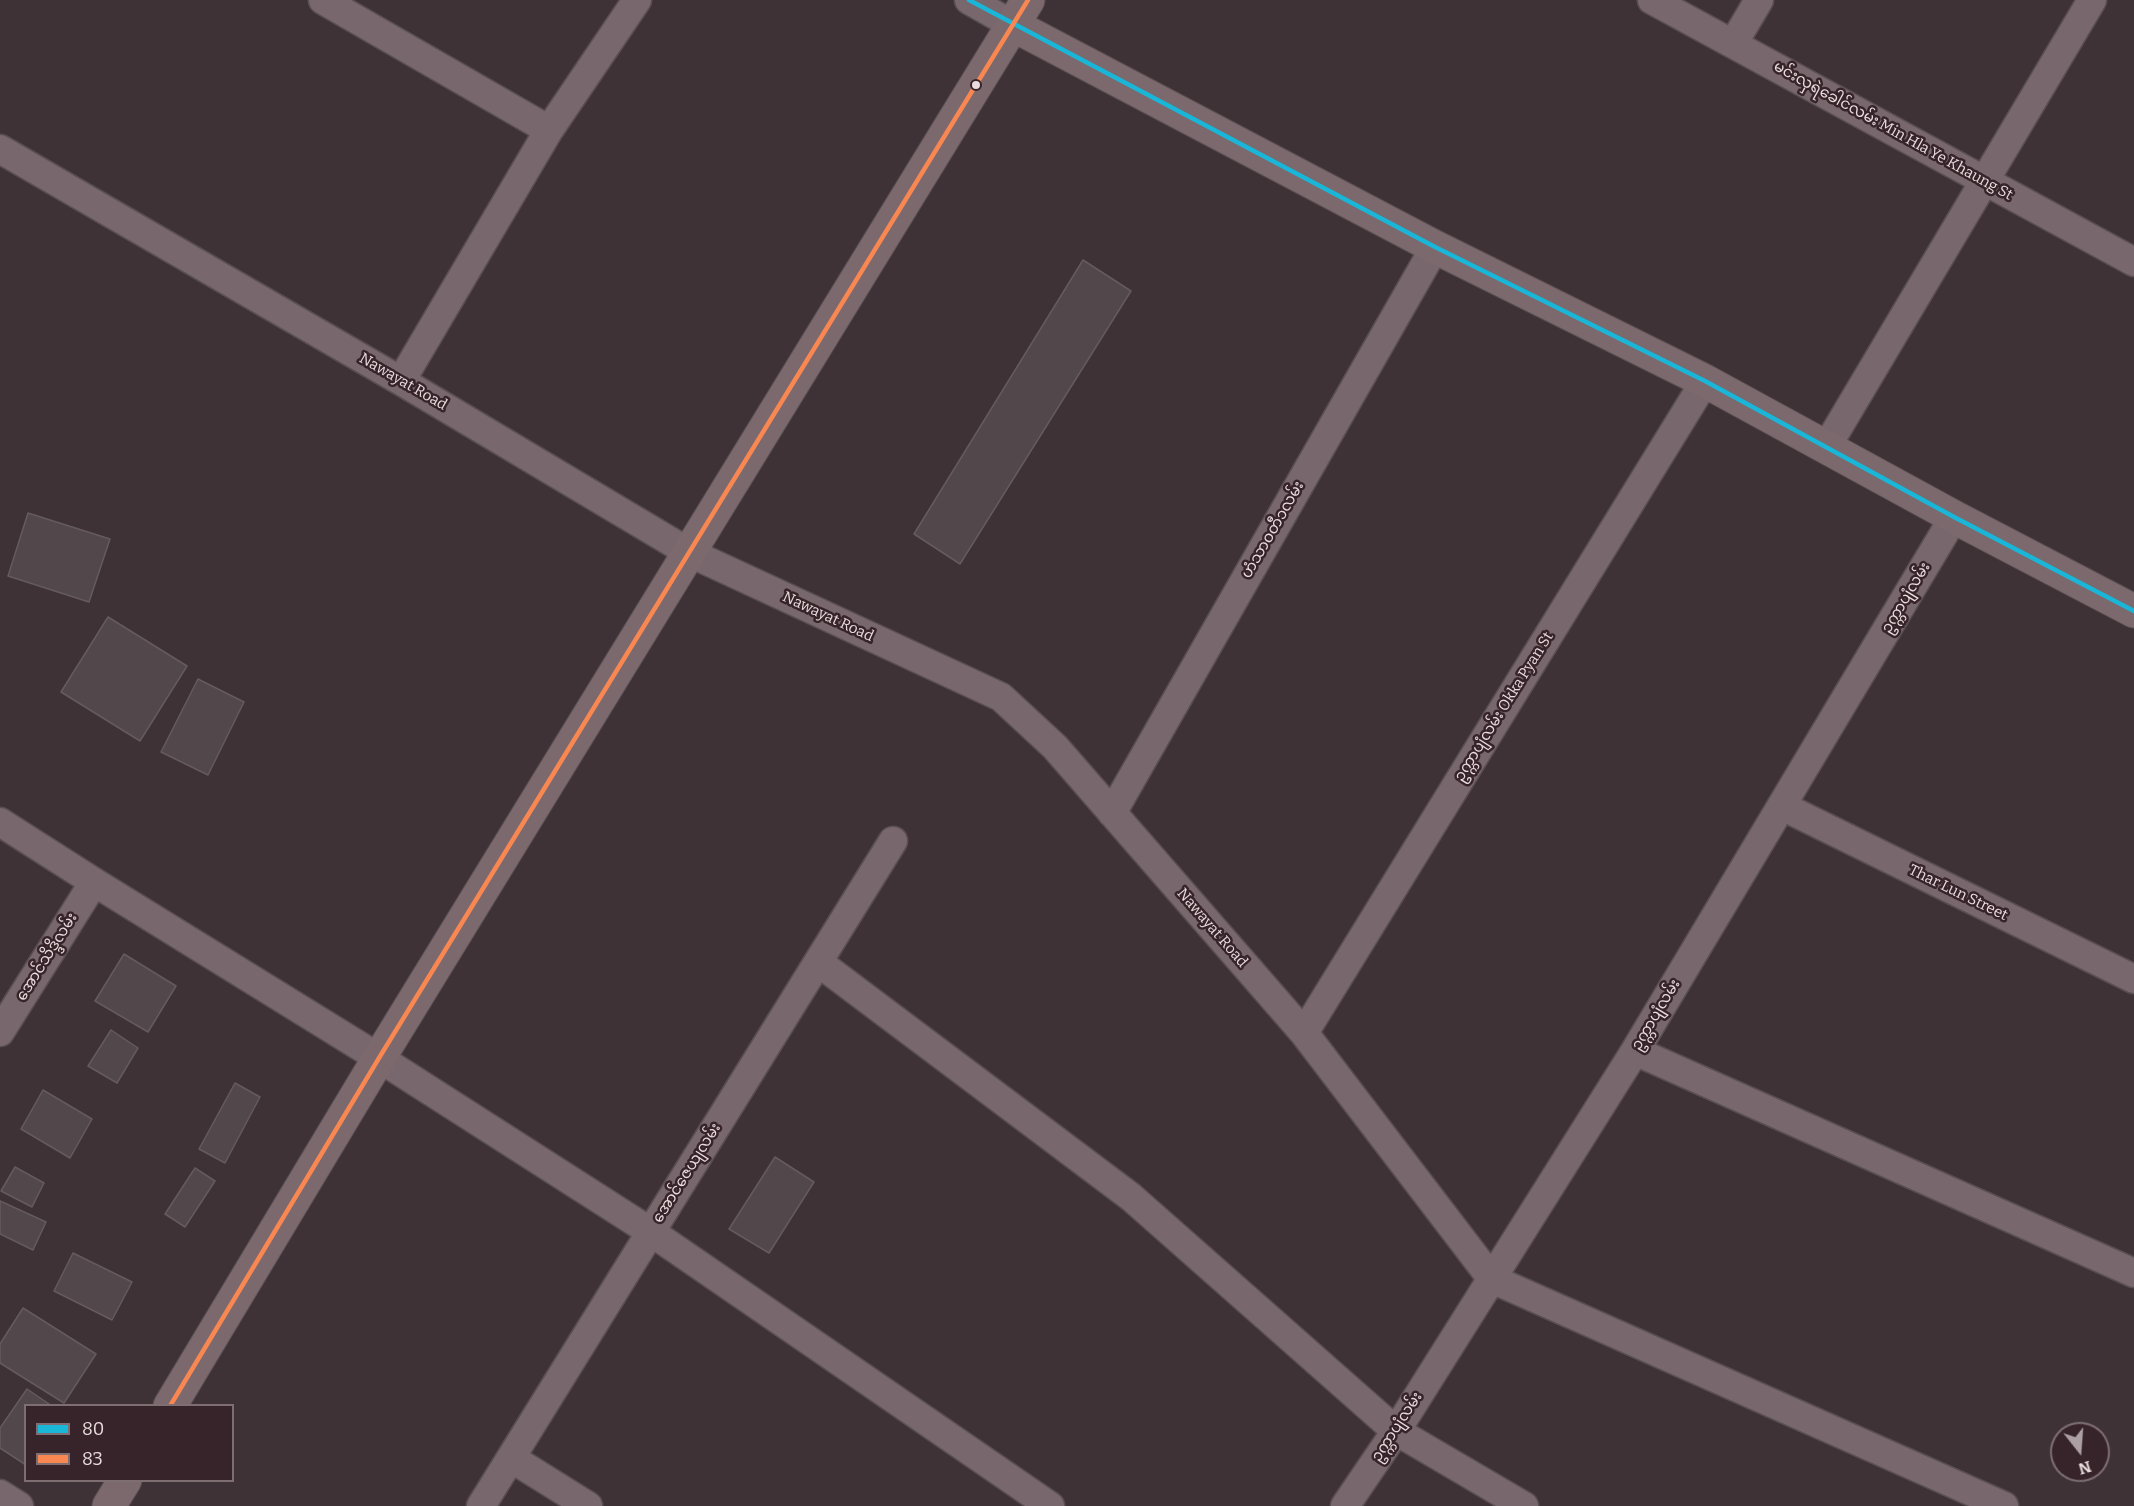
<!DOCTYPE html>
<meta charset="utf-8">
<style>
body{margin:0}
#map{position:relative;width:2134px;height:1506px;overflow:hidden;background:#3e3236;font-family:Bitter,serif}
canvas{display:block}
.legend{position:absolute;left:24px;top:1404px;width:210px;height:78px;box-sizing:border-box;background:#37242a;border:2px solid #7e6e72;margin:0;padding:8px 10px;list-style:none;font-size:18px;color:#e9dcdf}
.legend li{display:flex;align-items:center;gap:12px;height:30px}
.legend b{width:30px;border:2px solid #7e6e72}
.north{position:absolute;left:2050px;top:1422px;width:60px;height:60px;box-sizing:border-box;background:#37242a;border:2px solid #7e6e72;border-radius:50%;rotate:163deg;font-size:16px;font-weight:700;line-height:24px;text-align:center;color:#e9dcdf}
.north::after{content:'';display:block;margin:auto;width:21px;height:27px;background:#ada0a4;clip-path:polygon(50% 0,100% 100%,50% 72%,0 100%)}
</style>
<div id="map">
<canvas width="2134" height="1506"></canvas>
<ul class="legend">
<li><b style="height:8px;background:#1ab6d8"></b>80</li>
<li><b style="height:8px;background:#f88751"></b>83</li>
</ul>
<div class="north">N</div>
</div>
<script>
const ctx = document.querySelector('canvas').getContext('2d');
ctx.lineJoin = 'round';
function paint(path, color) { ctx.fillStyle = color; ctx.fill(path, 'evenodd'); }
const poly = rows => new Path2D(rows.map(r => 'M' + r).join(''));
function trace(path, color, width, dash) { ctx.strokeStyle = color; ctx.lineWidth = width; ctx.lineCap = dash ? 'butt' : 'round'; ctx.setLineDash(dash || []); ctx.stroke(path); }
function write(font, color, halo, rows, align = 'center') {
  ctx.font = font + ' Bitter,"Noto Sans Myanmar",serif'; ctx.lineWidth = 5; ctx.setLineDash([]); ctx.textBaseline = 'middle'; ctx.strokeStyle = halo; ctx.fillStyle = color; for (const [text, x, y, turn = 0] of rows) {
    ctx.save(); ctx.translate(x, y); ctx.rotate((+turn || 0) * Math.PI / 180); ctx.textAlign = isNaN(turn) ? turn : align; if (halo) ctx.strokeText(text, 0, 0); ctx.fillText(text, 0, 0); ctx.restore();
  }
}
const building = poly([
 [1083,260,1131,291,960,564,914,534,1083,260],
 [28,513,110,539,89,602,8,576,28,513],
 [108,617,187,666,140,741,61,692,108,617],
 [198,679,244,702,208,775,161,752,198,679],
 [124,954,176,986,148,1032,95,1001,124,954],
 [111,1030,138,1048,117,1083,88,1066,111,1030],
 [235,1083,260,1097,225,1163,199,1149,235,1083],
 [43,1090,92,1119,70,1158,21,1129,43,1090],
 [775,1157,814,1182,769,1253,729,1229,775,1157],
 [15,1167,44,1183,32,1207,1,1191,15,1167],
 [195,1168,215,1181,185,1227,165,1214,195,1168],
 [0,1201,46,1222,33,1250,0,1234,0,1201],
 [73,1253,132,1282,112,1320,54,1291,73,1253],
 [23,1308,96,1354,64,1403,0,1363,0,1344,23,1308],
 [27,1389,52,1406,26,1406,26,1465,0,1448,0,1428,27,1389]
]);
paint(building, '#52484c');
trace(building, '#655b5f', 1.5);
const street = poly([
 [323,0,549,130,637,0],
 [969,0,1013,25],
 [1652,0,2134,262],
 [1733,44,1759,0],
 [0,149,401,381,690,553,1001,697,1055,747,1304,1033,1492,1279,2004,1506],
 [401,381,549,130],
 [1827,446,2092,0],
 [1782,806,2134,979],
 [1112,813,1435,247],
 [0,822,94,882,379,1058,651,1232,1050,1506],
 [818,962,1131,1197,1396,1431,1524,1506],
 [0,1032,94,882],
 [1304,1033,1705,381],
 [1635,1051,2134,1273],
 [511,1458,588,1506],
 [0,1494,19,1506],
 [481,1506,893,841],
 [1345,1506,1396,1431,1635,1051,1954,517]
]);
const secondary = poly([
 [1013,25,1435,247,1705,381,1954,517,2134,611],
 [170,1406,379,1058,1028,0],
 [109,1506,125,1480]
]);
trace(street, '#594e52', 31);
trace(secondary, '#594e52', 35);
trace(street, '#78676c', 28);
trace(secondary, '#7b696e', 33);
trace(poly([
 [969,0,1435,247,1705,381,1954,517,2134,611]
]), '#1ab6d8', 4.5);
trace(poly([
 [170,1406,379,1058,1028,0]
]), '#f88751', 4.5);
for (const [x, y, r, color] of [
 [976,85,5,"#e9dcdf"]
]) { const dot = new Path2D(); dot.arc(x, y, r, 0, 2 * Math.PI); ctx.fillStyle = color; ctx.fill(dot); trace(dot, '#37242a', 2); }
write('15px', '#e9dcdf', '#37242a', [
 ["မင်းလှရဲခေါင်လမ်း Min Hla Ye Khaung St",1893,131,29],
 ["Nawayat Road",403,382,30],
 ["ဟံသာဝတီ၁လမ်း",1273,530,-60],
 ["ဥက္ကာပျံလမ်း",1906,598,-59],
 ["Nawayat Road",828,617,25],
 ["ဥက္ကာပျံလမ်း Okka Pyan St",1504,707,-58],
 ["Thar Lun Street",1958,893,26],
 ["Nawayat Road",1212,928,49],
 ["အောင်သိဒ္ဒိလမ်း",47,957,-58],
 ["ဥက္ကာပျံလမ်း",1656,1015,-59],
 ["အောင်ဇေယျလမ်း",687,1173,-58],
 ["ဥက္ကာပျံလမ်း",1397,1427,-57]
]);
</script>
